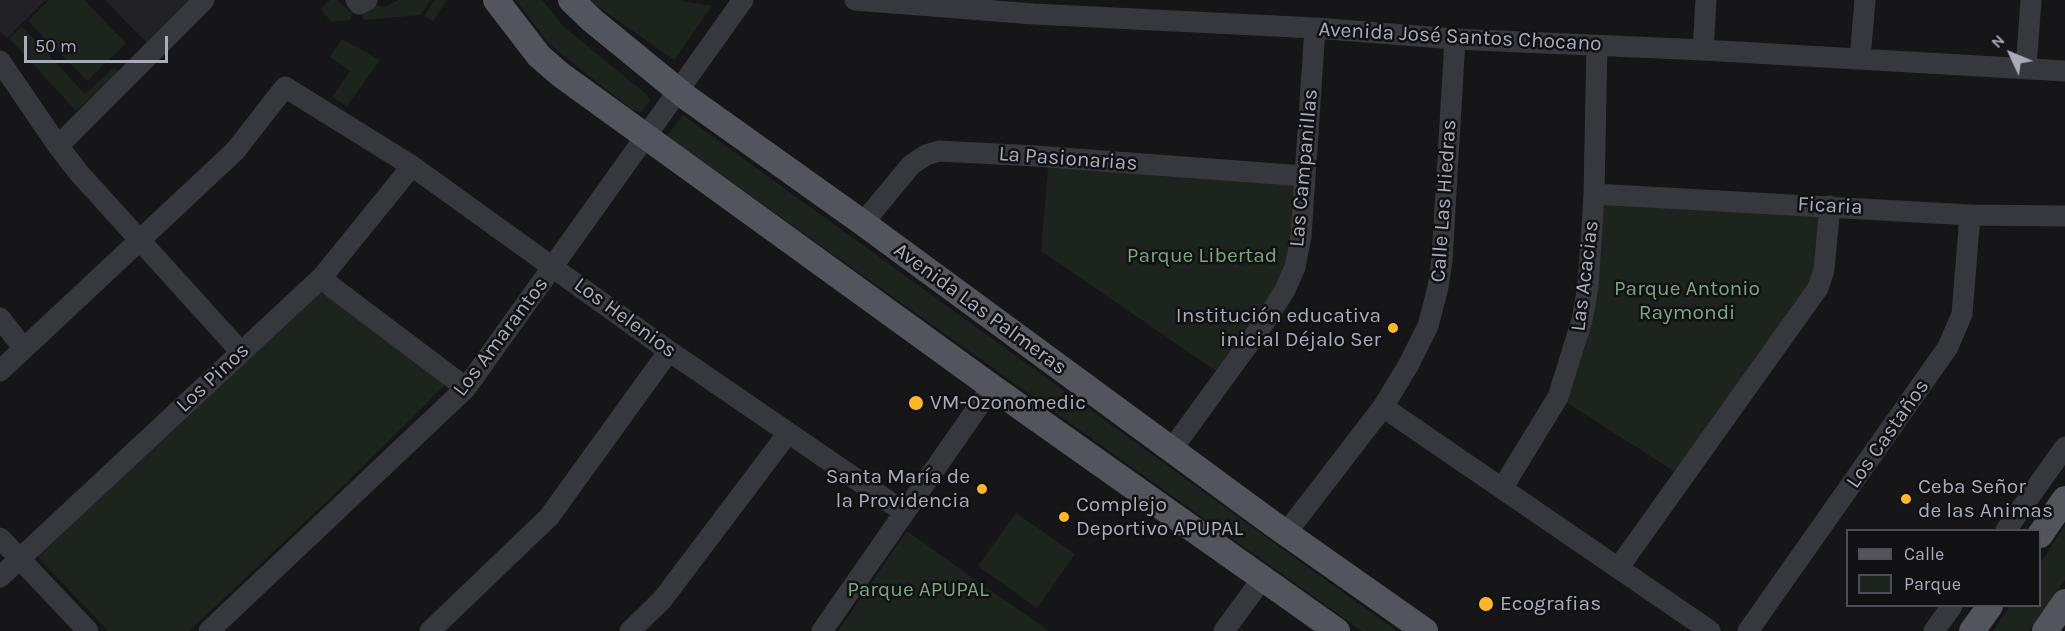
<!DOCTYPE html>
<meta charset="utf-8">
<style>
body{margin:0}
#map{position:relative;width:2065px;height:631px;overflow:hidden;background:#161619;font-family:Karla,sans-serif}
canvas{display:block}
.legend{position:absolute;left:1846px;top:529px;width:195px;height:78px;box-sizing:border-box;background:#111114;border:2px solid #4d4f56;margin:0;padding:8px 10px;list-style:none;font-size:18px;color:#a7adba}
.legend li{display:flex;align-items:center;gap:12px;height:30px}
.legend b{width:30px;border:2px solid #4d4f56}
.north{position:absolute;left:1981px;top:24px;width:60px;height:60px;-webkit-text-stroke:4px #111114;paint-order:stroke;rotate:314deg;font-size:16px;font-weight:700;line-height:24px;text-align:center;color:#a7adba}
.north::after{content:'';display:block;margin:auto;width:21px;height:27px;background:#a7adba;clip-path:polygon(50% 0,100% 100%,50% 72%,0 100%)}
.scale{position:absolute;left:24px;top:36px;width:144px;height:27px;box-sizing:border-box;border:3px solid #a7adba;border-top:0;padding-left:8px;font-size:18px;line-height:21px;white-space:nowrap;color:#a7adba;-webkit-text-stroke:4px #111114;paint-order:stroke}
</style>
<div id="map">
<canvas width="2065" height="631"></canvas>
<ul class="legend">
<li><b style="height:8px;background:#53555d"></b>Calle</li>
<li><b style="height:16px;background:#1c241d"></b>Parque</li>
</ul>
<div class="north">N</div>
<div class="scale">50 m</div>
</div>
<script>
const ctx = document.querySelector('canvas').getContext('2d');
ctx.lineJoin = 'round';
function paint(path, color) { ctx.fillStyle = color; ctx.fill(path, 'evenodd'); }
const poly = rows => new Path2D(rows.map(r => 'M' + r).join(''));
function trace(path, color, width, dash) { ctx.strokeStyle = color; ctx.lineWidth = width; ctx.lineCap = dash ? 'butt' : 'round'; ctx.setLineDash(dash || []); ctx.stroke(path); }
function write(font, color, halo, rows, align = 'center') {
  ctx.font = font + ' Karla,sans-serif'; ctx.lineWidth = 5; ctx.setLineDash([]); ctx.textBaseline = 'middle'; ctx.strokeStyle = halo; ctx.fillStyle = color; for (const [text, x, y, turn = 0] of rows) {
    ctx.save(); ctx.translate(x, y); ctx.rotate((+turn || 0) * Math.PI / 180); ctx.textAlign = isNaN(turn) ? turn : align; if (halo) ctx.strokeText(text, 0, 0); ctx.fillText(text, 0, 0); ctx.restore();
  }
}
paint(poly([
 [0,0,46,0,7,38,0,31],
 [105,0,189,0,190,1,148,44]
]), '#222226');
paint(poly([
 [49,0,84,0,126,43,87,81,28,21],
 [330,0,337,0,352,13,350,20,331,22,321,9],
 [399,0,430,0,421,15,363,20,362,10,374,5,385,7],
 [435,0,447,0,433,21,424,16],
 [516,0,542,0,564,27,646,94,650,101,641,112,632,110,549,44],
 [589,0,678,0,712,6,674,60],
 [22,26,85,94,114,67,119,72,76,111,9,38],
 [342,39,380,60,347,106,332,97,350,71,330,57],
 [683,115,1295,558,1397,631,1362,631,667,136],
 [1049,157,1304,176,1298,252,1225,377,1041,251],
 [1594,194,1830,206,1824,270,1683,477,1558,397],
 [323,284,451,379,341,488,189,631,108,631,33,552],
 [1016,513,1075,554,1037,608,978,566],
 [2065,526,2065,580,2029,631,1993,631,2010,606,2040,606,2040,563],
 [907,531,967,574,1049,631,838,631]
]), '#1c241d');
trace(poly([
 [356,0,359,4,367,0],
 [855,0,1034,14,1315,28,1455,39,1703,50,2065,71],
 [1703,50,1706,0],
 [1860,59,1865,0],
 [0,61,58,146,79,173,241,352],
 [2026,68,2031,0],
 [58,146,204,0],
 [1594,194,1970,215,2065,216],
 [863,223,911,165,926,155,939,151,1036,156,1304,176],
 [322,277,332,287,466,388],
 [0,318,24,349],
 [0,371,235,151,285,87,412,166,669,351,904,512],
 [1383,407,1710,631],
 [1172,449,1266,320,1285,290,1295,267,1301,236,1315,28],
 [1503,487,1558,397,1582,320,1588,287,1594,194,1597,45],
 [2006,530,2065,447],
 [1286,533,1383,407,1409,364,1428,326,1438,287,1442,260,1455,39],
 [0,538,88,631],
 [1619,567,1818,288,1824,270,1830,206],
 [0,577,322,277,412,166],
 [209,631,466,388,743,0],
 [430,631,549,517,669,351],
 [630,631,662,600,788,433],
 [822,631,992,387],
 [1224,631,1262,579],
 [1748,631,1948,347,1962,314,1970,215],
 [1934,631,1952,606]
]), '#37383e', 21);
trace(poly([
 [496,0,539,56,561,75,992,387,1337,631],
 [571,0,593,21,686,97,863,223,1273,524,1425,631],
 [2040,535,2065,499],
 [1972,631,1990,606],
 [2045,631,2065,602]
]), '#53555d', 26);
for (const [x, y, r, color] of [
 [1393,328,6,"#ffb628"],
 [916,403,8,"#ffb628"],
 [982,489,6,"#ffb628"],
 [1906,499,6,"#ffb628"],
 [1064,517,6,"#ffb628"],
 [1486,604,8,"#ffb628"]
]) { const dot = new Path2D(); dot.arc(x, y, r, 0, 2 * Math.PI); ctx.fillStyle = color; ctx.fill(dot); trace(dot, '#111114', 2); }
write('21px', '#a7adba', '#111114', [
 ["Avenida José Santos Chocano",1460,37,3],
 ["La Pasionarias",1068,159,4],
 ["Las Campanillas",1304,168,-85],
 ["Calle Las Hiedras",1444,201,-86],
 ["Ficaria",1830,206,3],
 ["Las Acacias",1585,276,-83],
 ["Avenida Las Palmeras",980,309,36],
 ["Los Helenios",625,318,36],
 ["Los Amarantos",501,337,-53],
 ["Los Pinos",213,378,-43],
 ["Los Castaños",1888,434,-55]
]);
write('21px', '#7ca77e', '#111114', [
 ["Parque Libertad",1202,256],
 ["Parque Antonio",1687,289],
 ["Raymondi",1687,313],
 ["Parque APUPAL",918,590]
]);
write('21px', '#a7adba', '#111114', [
 ["Institución educativa",1381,316,"right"],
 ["inicial Déjalo Ser",1381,340,"right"],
 ["VM-Ozonomedic",930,403],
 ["Santa María de",970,477,"right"],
 ["la Providencia",970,501,"right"],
 ["Ceba Señor",1918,487],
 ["de las Animas",1918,511],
 ["Complejo",1076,505],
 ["Deportivo APUPAL",1076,529],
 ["Ecografias",1500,604]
], 'left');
</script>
